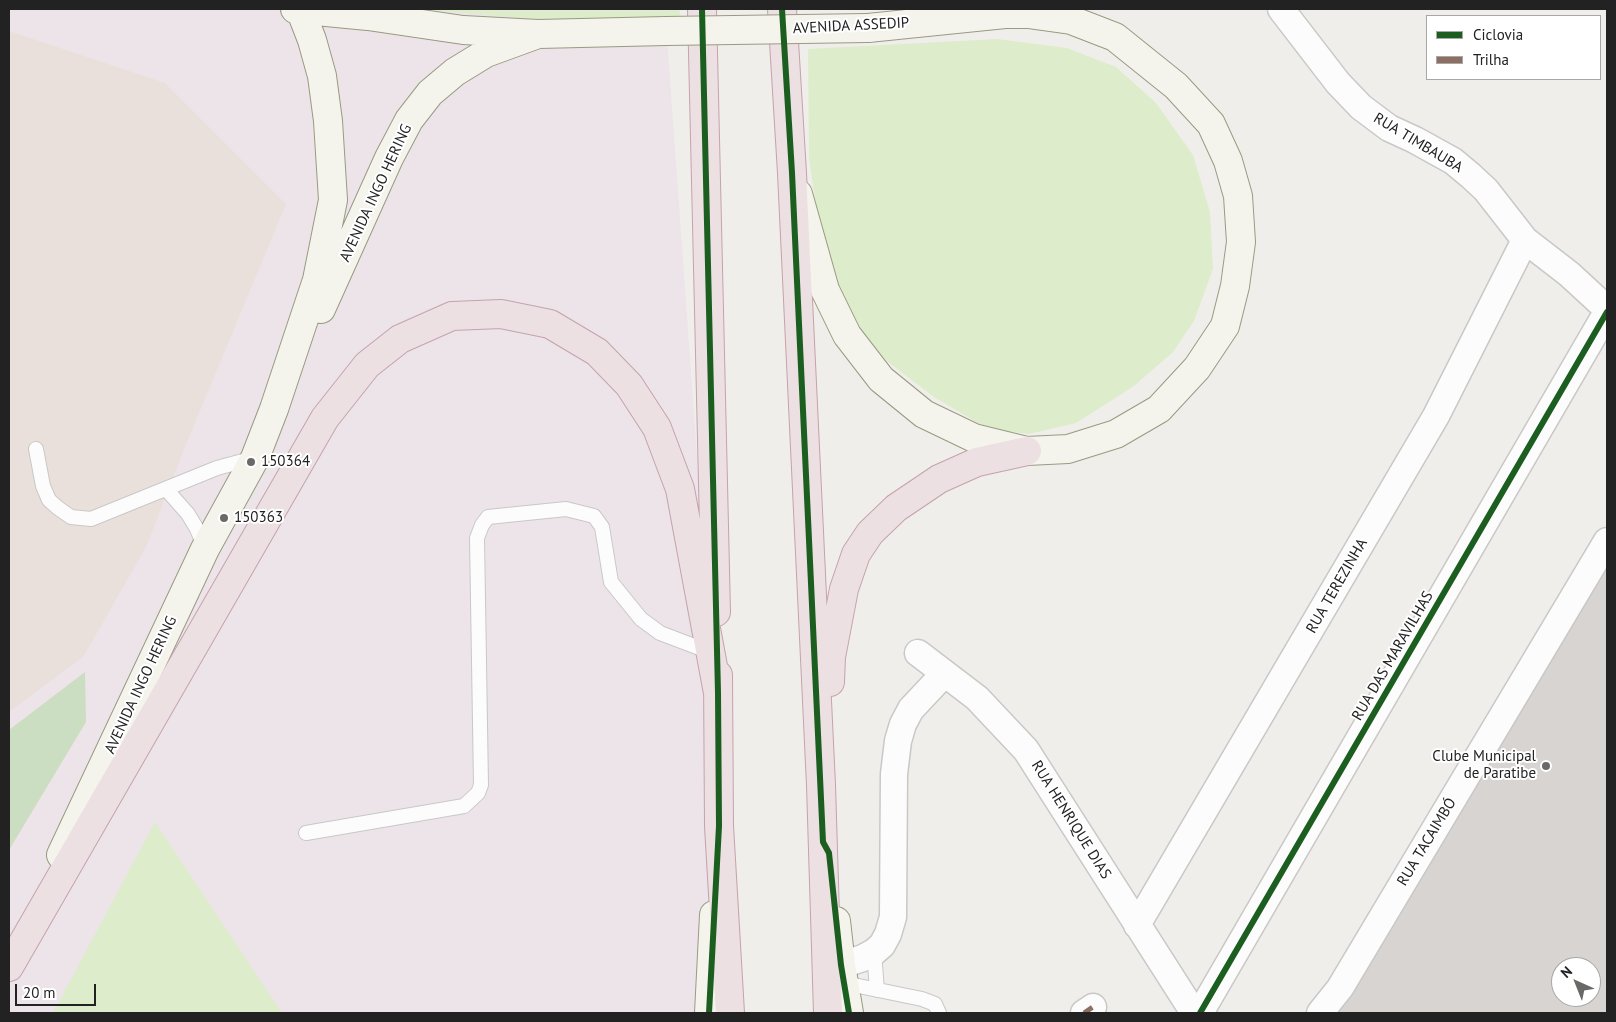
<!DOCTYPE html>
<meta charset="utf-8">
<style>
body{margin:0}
#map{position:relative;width:1616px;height:1022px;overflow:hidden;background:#f0eeeb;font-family:"PT Sans",sans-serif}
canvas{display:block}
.frame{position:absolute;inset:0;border:10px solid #222;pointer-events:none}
.legend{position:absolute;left:1426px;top:15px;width:175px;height:65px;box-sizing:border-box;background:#fff;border:1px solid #a7a7a7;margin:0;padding:6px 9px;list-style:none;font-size:15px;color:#222}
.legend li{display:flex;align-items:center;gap:10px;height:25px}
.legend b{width:25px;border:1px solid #a7a7a7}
.north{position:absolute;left:1551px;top:957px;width:50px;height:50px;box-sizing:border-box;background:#fff;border:1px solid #a7a7a7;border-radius:50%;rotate:316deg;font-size:14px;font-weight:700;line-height:20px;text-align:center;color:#222}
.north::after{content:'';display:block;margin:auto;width:18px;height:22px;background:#6a6968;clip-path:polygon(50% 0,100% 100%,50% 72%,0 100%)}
.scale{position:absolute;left:15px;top:984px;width:81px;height:22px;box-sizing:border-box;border:2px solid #222;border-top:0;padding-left:6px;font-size:15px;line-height:18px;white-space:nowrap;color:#222;-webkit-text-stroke:4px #fff;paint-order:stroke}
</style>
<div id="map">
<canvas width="1616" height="1022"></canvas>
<div class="frame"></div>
<ul class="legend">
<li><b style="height:6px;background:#1b5e20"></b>Ciclovia</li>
<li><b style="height:6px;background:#8d6e63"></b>Trilha</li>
</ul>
<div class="north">N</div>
<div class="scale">20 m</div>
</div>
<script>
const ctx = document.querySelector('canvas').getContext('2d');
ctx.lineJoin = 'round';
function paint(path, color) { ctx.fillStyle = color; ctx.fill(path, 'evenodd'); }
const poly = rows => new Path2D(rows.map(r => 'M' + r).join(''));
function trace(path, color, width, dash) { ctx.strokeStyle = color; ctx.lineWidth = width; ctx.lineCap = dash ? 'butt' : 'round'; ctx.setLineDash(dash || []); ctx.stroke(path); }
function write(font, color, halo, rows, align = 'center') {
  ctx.font = font + ' "PT Sans",sans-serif'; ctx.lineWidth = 4; ctx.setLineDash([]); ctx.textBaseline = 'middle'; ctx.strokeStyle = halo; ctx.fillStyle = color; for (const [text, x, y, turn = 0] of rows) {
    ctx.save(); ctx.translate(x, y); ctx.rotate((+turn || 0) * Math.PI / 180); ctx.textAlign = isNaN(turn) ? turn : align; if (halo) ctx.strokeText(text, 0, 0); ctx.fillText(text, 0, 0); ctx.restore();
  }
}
paint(poly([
 [9,9,665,9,737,1013,9,1013]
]), '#ede4e9');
paint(poly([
 [9,31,165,83,286,204,185,447,147,545,83,657,9,712]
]), '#eae0db');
paint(poly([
 [415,9,679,9,682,22,533,19],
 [997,39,1067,48,1116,67,1156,103,1193,155,1210,212,1213,269,1194,321,1173,352,1134,386,1076,423,1029,434,988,429,934,397,888,362,854,330,838,289,817,215,809,157,808,49],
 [155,822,282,1013,53,1013]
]), '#ddeccb');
paint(poly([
 [85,672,86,722,9,850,9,730]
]), '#cbdec1');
paint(poly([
 [1607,564,1607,1013,1336,1013],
 [1561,967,1591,967,1591,997,1561,997]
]), '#d7d4d2');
const lane = poly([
 [36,449,43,486,49,500,58,508,71,517,91,519,217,468,254,458],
 [166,489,188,514,197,529,205,548],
 [306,833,464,806,478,793,481,785,477,538,482,525,488,517,566,509,594,516,602,527,611,582,641,619,660,633,710,652],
 [874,952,877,990],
 [844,983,922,999,935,1004,939,1013]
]);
const street = poly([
 [1281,9,1338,83,1361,107,1389,128,1415,140,1453,161,1471,176,1486,190,1525,240,1569,274,1607,309],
 [918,653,977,698,1026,750,1194,1013],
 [1137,925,1436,416,1525,240],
 [841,965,863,958,874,952,882,945,888,934,893,917,894,774,898,741,903,724,911,709,944,674],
 [1084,1013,1093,1007],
 [1200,1013,1607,312],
 [1320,1013,1340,988,1607,541]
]);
const secondary = poly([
 [295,9,368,16,463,30,538,34,666,31],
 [798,194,825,290,847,335,881,379,924,414,974,438,1027,451,1068,449,1116,434,1159,409,1197,368,1225,326,1235,286,1241,242,1238,196,1228,161,1211,124,1176,86,1115,37,1071,20,1028,14,1005,14,868,28],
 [321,309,389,158,409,120,430,93,455,72,486,53,538,34],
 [61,855,205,549,255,458,274,409,317,280,333,200,328,121,322,76,312,40,300,9],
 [836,921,841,965,849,1013],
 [709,1013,714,915]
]);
const highway = poly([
 [702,9,716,612],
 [782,9,792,173,821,785,828,1013],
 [718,675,719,826,730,1013],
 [830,682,831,657,844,589,856,554,870,533,896,508,939,479,977,462,1027,451],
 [9,967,325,418,367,365,400,339,452,316,501,314,550,324,597,352,629,385,657,428,680,489,718,693]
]);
trace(lane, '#c9c8c7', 16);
trace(street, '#c9c8c7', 29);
trace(secondary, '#999a82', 30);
trace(highway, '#c5a2ac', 30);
trace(lane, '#fdfcfc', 14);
trace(street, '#fdfcfc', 26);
trace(secondary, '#f4f4ed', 28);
trace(highway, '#ece0e2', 28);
const secondaryBridge = poly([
 [666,31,868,28]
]);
trace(secondaryBridge, '#999a82', 30, []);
trace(secondaryBridge, '#f4f4ed', 28);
trace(poly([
 [1084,1013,1093,1007]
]), '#8d6e63', 5, [10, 5]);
trace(poly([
 [702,9,718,693,719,826,709,1013],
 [782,9,792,173,823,842,829,853,841,965,849,1013],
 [1200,1013,1607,312]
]), '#1b5e20', 6);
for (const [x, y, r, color] of [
 [251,462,5,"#6a6968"],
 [224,518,5,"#6a6968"],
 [1546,766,5,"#6a6968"]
]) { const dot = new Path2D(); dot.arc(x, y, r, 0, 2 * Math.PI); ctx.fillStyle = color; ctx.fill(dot); trace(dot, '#fff', 2); }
write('15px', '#222', '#fff', [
 ["AVENIDA ASSEDIP",851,26,-3],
 ["RUA TIMBAUBA",1418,143,31],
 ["AVENIDA INGO HERING",376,193,-65],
 ["RUA TEREZINHA",1337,586,-60],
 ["RUA DAS MARAVILHAS",1393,656,-60],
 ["AVENIDA INGO HERING",141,685,-65],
 ["RUA HENRIQUE DIAS",1071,820,58],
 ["RUA TACAIMBÓ",1427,842,-59]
]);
write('15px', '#222', '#fff', [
 ["150364",261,462],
 ["150363",234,518],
 ["Clube Municipal",1536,757,"right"],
 ["de Paratibe",1536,774,"right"]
], 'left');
</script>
